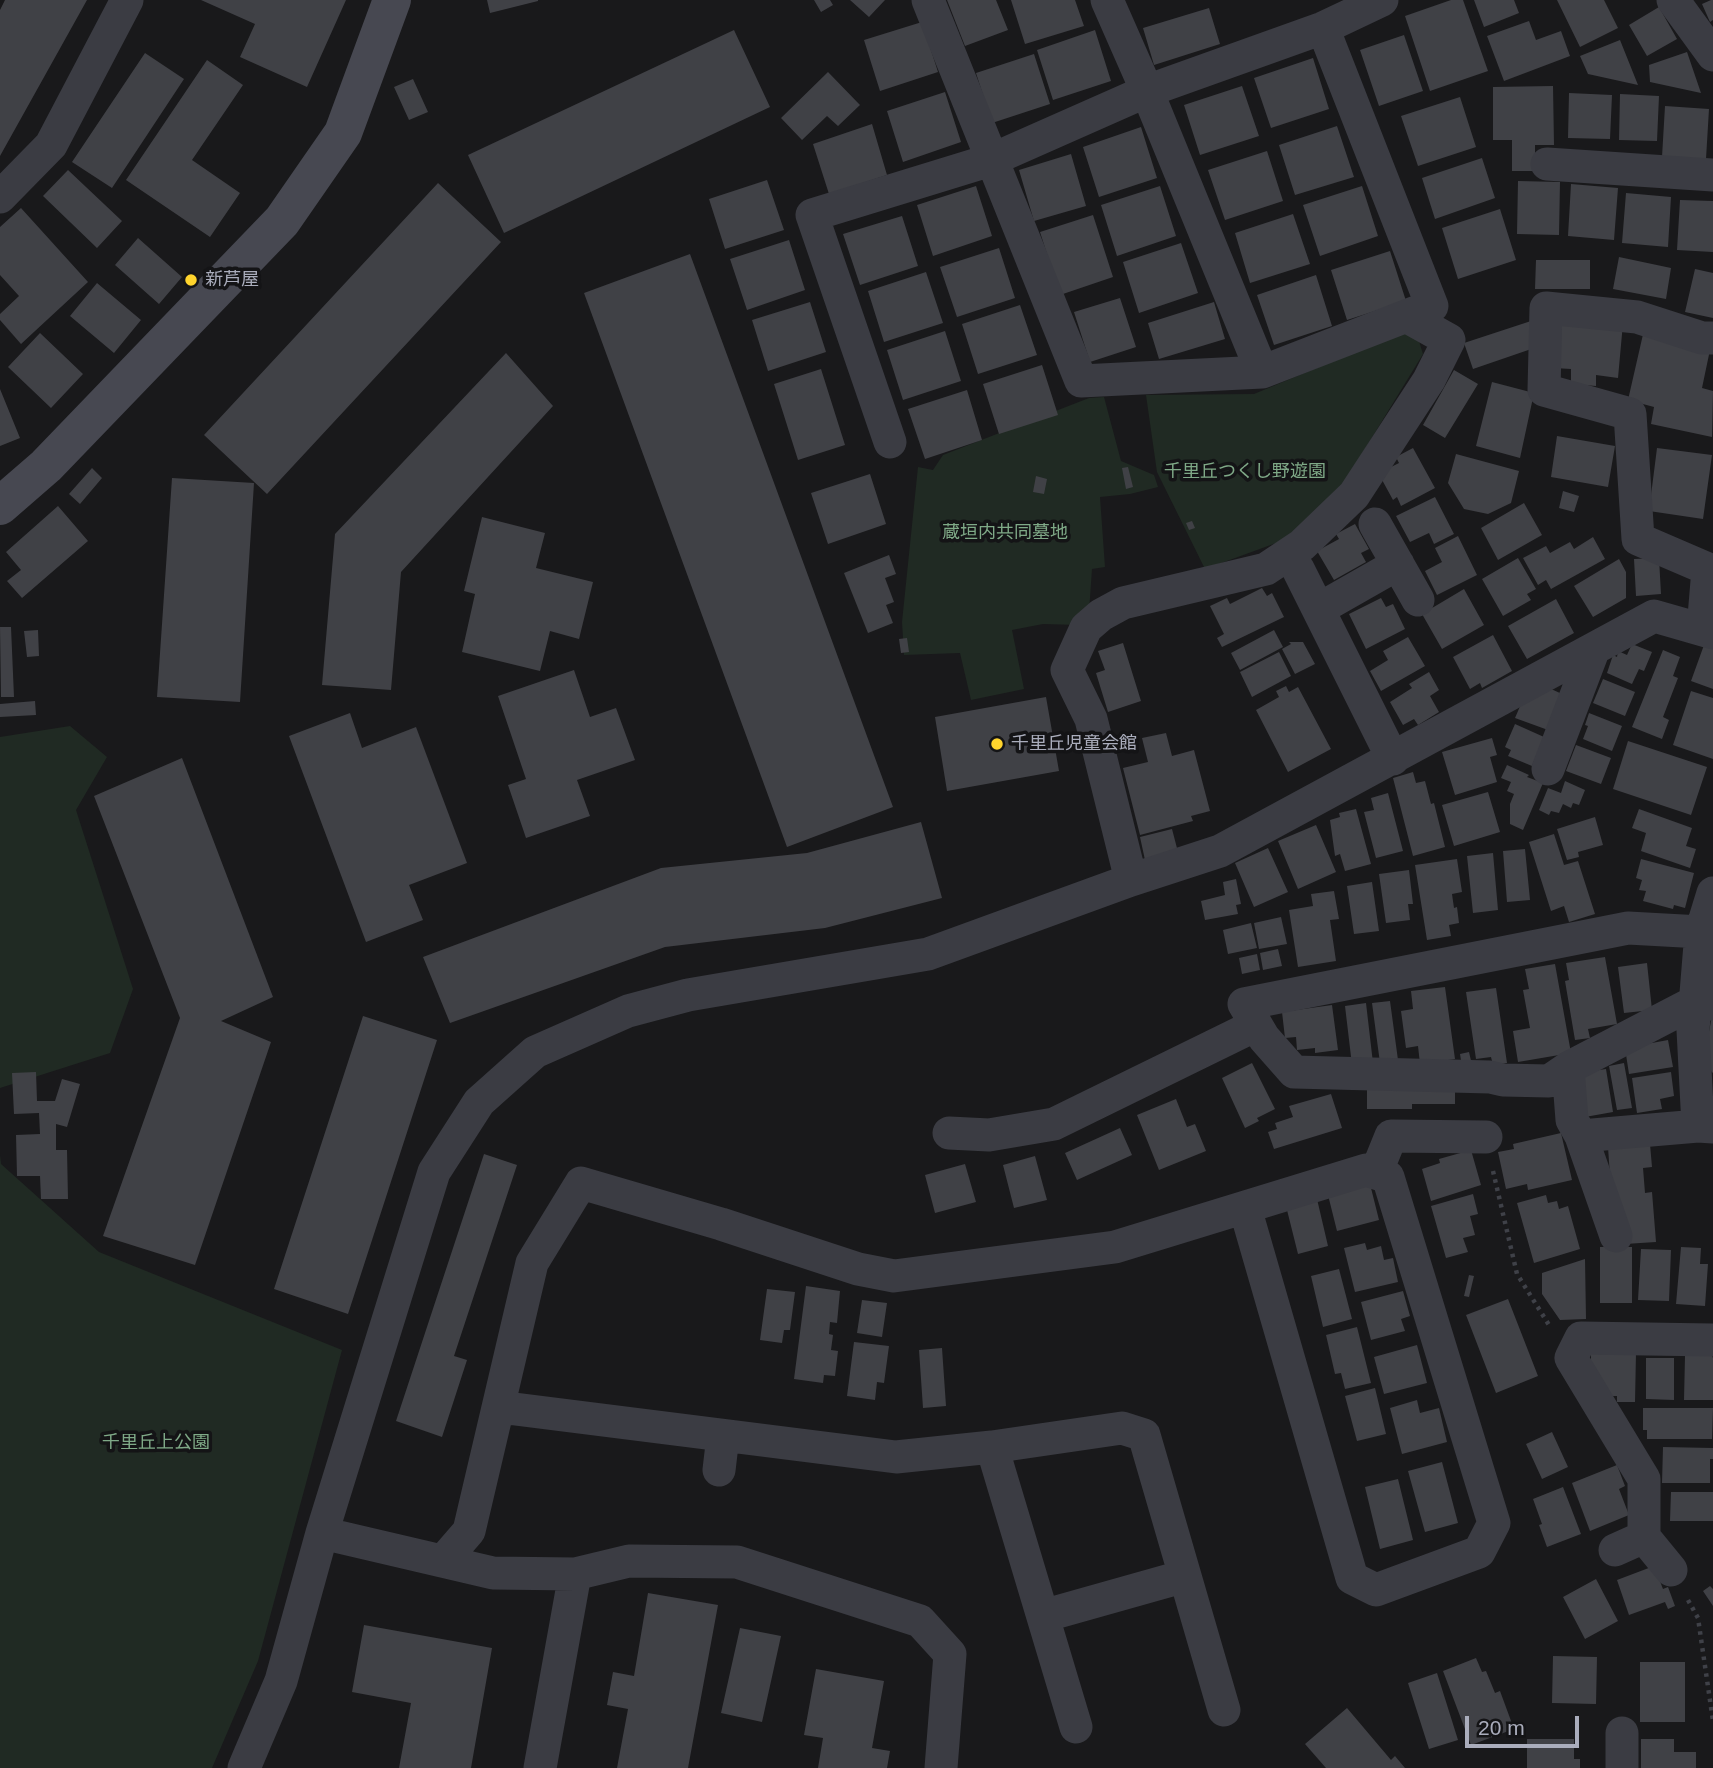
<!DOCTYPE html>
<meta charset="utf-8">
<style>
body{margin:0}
#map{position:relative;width:1713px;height:1768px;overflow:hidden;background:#19191b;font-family:Arial,sans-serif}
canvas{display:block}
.scale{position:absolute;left:1465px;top:1716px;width:114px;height:32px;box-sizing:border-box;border:4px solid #aaadbc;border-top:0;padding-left:9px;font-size:21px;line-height:24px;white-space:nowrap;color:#aaadbc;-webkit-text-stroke:5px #141416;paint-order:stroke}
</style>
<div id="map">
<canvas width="1713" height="1768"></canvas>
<div class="scale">20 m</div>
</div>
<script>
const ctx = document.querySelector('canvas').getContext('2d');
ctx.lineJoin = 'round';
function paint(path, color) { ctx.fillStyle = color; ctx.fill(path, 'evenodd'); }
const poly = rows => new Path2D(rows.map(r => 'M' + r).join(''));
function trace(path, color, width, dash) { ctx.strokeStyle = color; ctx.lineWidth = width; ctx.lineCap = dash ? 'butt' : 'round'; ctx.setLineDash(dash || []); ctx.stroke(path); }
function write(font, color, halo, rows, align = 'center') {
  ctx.font = font + ' Arial,"Noto Sans JP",sans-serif'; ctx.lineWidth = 7; ctx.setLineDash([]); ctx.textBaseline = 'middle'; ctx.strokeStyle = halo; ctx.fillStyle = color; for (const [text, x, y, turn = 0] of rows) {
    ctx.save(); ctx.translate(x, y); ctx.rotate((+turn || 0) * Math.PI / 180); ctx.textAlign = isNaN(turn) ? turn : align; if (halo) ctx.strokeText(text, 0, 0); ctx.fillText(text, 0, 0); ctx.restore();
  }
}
paint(poly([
 [1408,330,1418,338,1423,354,1327,511,1287,539,1205,569,1157,472,1146,395,1254,394],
 [1104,397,1121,461,1154,475,1158,487,1130,494,1100,497,1105,567,1092,569,1089,612,1079,625,1043,624,1012,630,1024,689,971,700,960,653,904,655,902,622,918,467,933,470,943,455,1089,398],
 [70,726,107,757,76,810,133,989,110,1053,0,1088,0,737],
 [0,1155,1,1164,99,1252,342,1350,258,1661,212,1768,0,1768]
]), '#202a23');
paint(poly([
 [5,0,87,0,0,156,0,10],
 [201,0,346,0,307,87,240,57,255,24],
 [487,0,538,0,538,1,490,13],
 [814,0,830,0,833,5,821,12],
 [850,0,885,0,869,17],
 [947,0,996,0,1008,30,965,46],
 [1011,0,1075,0,1084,26,1025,44],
 [1451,0,1463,0,1488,71,1430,91,1405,16],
 [1474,0,1514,0,1519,13,1484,27],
 [1557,0,1604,0,1618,28,1580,47],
 [1711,0,1713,0,1713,20,1710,22,1702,4],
 [1659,7,1677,39,1647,56,1629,25],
 [1209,8,1220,44,1154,65,1143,28],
 [1529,21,1536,40,1561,31,1570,56,1504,81,1487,36],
 [922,22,938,72,880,91,864,40],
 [734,30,770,107,504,233,468,155],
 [1095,30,1111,81,1053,100,1037,50],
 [1404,35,1423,91,1379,106,1360,50],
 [1620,40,1638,85,1588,74,1580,56],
 [1687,52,1701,93,1650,82,1649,65],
 [145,53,184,79,112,188,72,162],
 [1034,54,1050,104,992,123,976,73],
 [1313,58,1329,109,1271,128,1254,78],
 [207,60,243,85,192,160,240,193,210,237,126,180],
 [828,72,860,105,838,126,827,116,802,140,781,118],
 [413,79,428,112,409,120,394,87],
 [1242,86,1259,136,1200,155,1184,105],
 [1553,86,1554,145,1535,145,1535,171,1512,171,1512,140,1493,140,1493,87],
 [945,92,961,142,903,162,887,111],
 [1569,93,1612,95,1610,139,1568,138],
 [1620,94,1659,96,1657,141,1619,140],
 [1460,97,1476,147,1418,166,1401,116],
 [1665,106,1709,109,1706,159,1662,157],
 [872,124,887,175,829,194,813,144],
 [1337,126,1354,177,1295,195,1279,145],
 [1141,127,1157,178,1099,197,1083,147],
 [1267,151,1283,201,1225,220,1208,170],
 [1071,154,1086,206,1034,221,1019,170],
 [1482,158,1495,198,1435,219,1422,178],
 [68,170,122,221,97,248,43,196],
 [767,180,784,230,725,249,709,199],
 [1518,181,1560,182,1559,235,1517,234],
 [438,183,501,242,267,494,204,435],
 [1571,184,1618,188,1614,240,1568,236],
 [976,186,992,236,933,256,917,205],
 [1160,186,1176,236,1117,256,1101,205],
 [1362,186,1378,236,1320,256,1303,205],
 [1626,193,1671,197,1668,247,1622,243],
 [1680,200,1713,201,1713,252,1677,250],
 [21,208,88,282,21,344,0,320,0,314,19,296,0,275,0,227],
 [1500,209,1516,260,1458,279,1442,228],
 [1293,214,1310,264,1250,283,1235,233],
 [1093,215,1113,277,1060,295,1040,232],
 [902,216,918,266,860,285,843,234],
 [138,238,182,277,159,304,115,265],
 [789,240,805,290,747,310,730,259],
 [1181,243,1198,293,1139,313,1123,262],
 [999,248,1015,298,957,317,940,267],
 [1390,251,1406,301,1347,320,1331,270],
 [690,254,893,807,787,847,584,293],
 [1619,257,1671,268,1666,299,1613,289],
 [1536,260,1590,260,1590,289,1535,289],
 [1695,269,1713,273,1713,318,1685,312],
 [926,272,943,323,884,342,868,291],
 [1316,275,1332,326,1274,345,1257,295],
 [97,283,141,320,114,353,70,316],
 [1120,298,1136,347,1090,362,1074,312],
 [810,302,826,352,768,371,752,320],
 [1214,302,1225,339,1159,359,1148,323],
 [1020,305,1037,355,978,374,962,324],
 [1558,318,1623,323,1618,378,1596,375,1596,386,1571,384,1571,369,1554,368],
 [1531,321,1540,346,1473,369,1464,343],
 [1644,330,1711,345,1702,388,1713,391,1712,437,1651,424,1654,407,1628,400],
 [945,331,961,381,903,400,887,350],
 [40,333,83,374,51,408,8,367],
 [506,353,553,406,401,572,391,690,322,685,335,534],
 [1042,365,1058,415,999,434,983,384],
 [821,369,845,445,798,460,774,384],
 [1454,370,1478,384,1445,438,1423,425],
 [1492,382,1534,393,1520,458,1476,446],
 [0,389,20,438,0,446],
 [967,390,982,440,925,459,908,409],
 [1557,436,1615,446,1608,487,1551,477],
 [1413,448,1435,488,1401,506,1397,497,1393,500,1381,478,1385,470,1399,463,1396,457],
 [1657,448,1712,455,1703,519,1649,511],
 [1456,454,1519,471,1511,503,1488,514,1464,509,1448,483],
 [1128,467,1133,487,1126,489,1122,468],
 [92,468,102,478,80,504,69,494],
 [870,474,886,524,828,544,811,493],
 [1036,476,1047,479,1044,494,1033,492],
 [172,478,254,483,240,702,157,697],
 [1563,491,1579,496,1574,512,1559,508],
 [1435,497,1454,534,1434,544,1429,533,1410,542,1396,516],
 [1524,503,1542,535,1498,560,1481,528],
 [58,506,88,541,22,598,7,581,21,570,6,552],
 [482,517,545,533,536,568,593,582,579,639,550,631,540,671,462,652,475,594,464,591],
 [1192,521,1195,528,1189,530,1186,523],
 [1355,524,1369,549,1361,553,1366,562,1334,580,1317,551,1339,539,1336,534],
 [1458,536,1477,575,1437,595,1425,571,1442,562,1435,548],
 [1593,537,1605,559,1551,589,1546,580,1538,585,1523,558,1546,546,1550,553,1570,542,1574,549],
 [889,555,896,574,885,578,894,602,886,605,893,623,868,633,844,573],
 [1518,558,1536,589,1527,594,1531,600,1503,616,1482,579],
 [1659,558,1661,594,1636,596,1634,559],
 [1619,559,1626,572,1626,598,1593,617,1574,586],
 [1262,588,1267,596,1272,593,1284,617,1222,647,1217,638,1224,634,1210,606,1227,598,1230,604],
 [1464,589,1484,625,1442,649,1422,614],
 [1381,598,1386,607,1393,604,1405,629,1366,649,1349,614],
 [1556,599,1574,633,1527,659,1508,626],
 [0,627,11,627,14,697,1,697],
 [38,630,39,656,27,657,24,631],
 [1274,630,1283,647,1240,670,1231,653],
 [1493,635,1512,671,1482,688,1480,683,1470,689,1453,657],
 [1408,637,1425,666,1381,691,1370,671,1388,660,1383,651],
 [907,638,909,652,901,653,899,639],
 [1289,642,1303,642,1315,664,1295,674,1282,649,1291,644],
 [1123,643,1141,701,1108,712,1096,673,1105,670,1098,651],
 [1632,644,1652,652,1644,671,1639,669,1632,684,1607,673,1613,655,1617,657,1618,651,1627,655],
 [1704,645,1713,649,1713,689,1691,681],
 [1663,650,1680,657,1673,676,1678,678,1663,717,1669,720,1662,739,1632,727],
 [1279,652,1291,676,1252,697,1240,672],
 [574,670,590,717,616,708,635,760,577,780,590,816,526,838,508,785,526,779,498,696],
 [1429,672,1439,690,1430,696,1439,712,1418,725,1414,719,1403,725,1390,702,1412,688,1409,684],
 [1603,679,1635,692,1625,716,1593,703],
 [1286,686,1289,692,1298,687,1331,749,1288,772,1256,710,1279,697,1276,691],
 [1549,688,1562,694,1548,730,1515,718,1521,704],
 [1691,691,1713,698,1713,759,1673,745],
 [1046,697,1059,771,947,791,935,717],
 [35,701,36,715,0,717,0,704],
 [350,713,362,748,416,727,467,863,409,885,423,920,366,942,289,736],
 [1589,713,1622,726,1612,751,1583,739,1588,726,1585,725],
 [1515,724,1544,737,1532,766,1508,756,1511,750,1505,747],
 [1166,733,1172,756,1194,750,1210,811,1191,816,1193,821,1140,835,1123,768,1148,762,1142,738],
 [1492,738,1497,755,1490,757,1497,782,1455,795,1442,752],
 [1628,741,1707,767,1691,815,1613,789],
 [1576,745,1611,758,1601,784,1566,771],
 [182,758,273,997,221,1021,271,1042,195,1265,103,1236,180,1018,94,796],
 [1507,765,1529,775,1527,777,1543,783,1523,830,1510,824,1510,804,1514,794,1507,791,1511,782,1501,778],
 [1413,772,1416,783,1425,781,1431,804,1434,803,1445,847,1413,856,1393,778],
 [1565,781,1585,790,1579,805,1573,803,1571,808,1563,804,1559,813,1551,811,1549,815,1539,810,1548,788,1561,793],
 [1488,792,1500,832,1454,846,1442,805],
 [1388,793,1403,851,1376,858,1364,812,1374,810,1371,798],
 [1356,809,1371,864,1345,871,1340,854,1335,856,1330,820,1340,817,1339,813],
 [1639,809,1692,828,1686,846,1696,849,1690,868,1641,851,1646,833,1632,828],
 [1595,817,1603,845,1578,852,1579,857,1567,860,1557,829],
 [921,822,942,898,825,928,665,947,450,1023,423,957,661,868,807,853],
 [1316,825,1336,872,1298,889,1278,841],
 [1172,829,1178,852,1145,860,1140,837],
 [1554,834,1564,865,1578,861,1595,914,1569,922,1564,906,1551,911,1529,842],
 [1268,848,1288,892,1254,907,1235,863],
 [1525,849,1530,900,1507,902,1503,851],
 [1493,853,1498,910,1473,913,1467,856],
 [1457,859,1462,892,1452,894,1454,908,1457,907,1459,923,1449,925,1451,936,1427,940,1415,865],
 [1641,859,1694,873,1685,908,1674,905,1673,909,1643,901,1646,891,1639,890,1642,880,1636,878],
 [1409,870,1413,904,1408,904,1410,920,1386,923,1379,874],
 [1236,879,1241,904,1236,905,1238,914,1205,920,1201,901,1225,895,1223,882],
 [1372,882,1379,931,1354,934,1347,886],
 [1334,891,1339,919,1330,920,1336,961,1298,967,1289,910,1313,906,1311,894],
 [1281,917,1287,944,1259,949,1254,923],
 [1251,923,1257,948,1228,954,1223,930],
 [1278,949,1282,966,1263,970,1260,953],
 [1257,954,1260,970,1242,974,1239,958],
 [1605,957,1617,1024,1588,1029,1590,1038,1575,1040,1565,981,1569,980,1566,963],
 [1647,963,1652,1010,1624,1013,1618,967],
 [1555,964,1571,1053,1518,1062,1513,1031,1530,1028,1523,990,1529,989,1525,969],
 [1445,987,1455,1059,1420,1064,1418,1046,1406,1048,1401,1011,1413,1009,1411,991],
 [1496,988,1507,1063,1493,1065,1491,1057,1476,1059,1466,992],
 [1390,1001,1398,1060,1380,1063,1372,1003],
 [1366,1003,1373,1063,1352,1065,1345,1006],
 [1332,1005,1338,1050,1315,1053,1315,1048,1297,1050,1296,1037,1285,1038,1282,1012],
 [363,1016,437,1040,348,1314,274,1289],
 [1712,1016,1713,1016,1713,1073,1703,1063],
 [1668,1040,1673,1067,1629,1074,1625,1048],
 [1469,1052,1472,1065,1462,1067,1460,1054],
 [1252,1063,1275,1109,1257,1118,1259,1121,1245,1128,1222,1078],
 [1624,1063,1632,1108,1617,1110,1609,1066],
 [1606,1069,1613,1112,1585,1117,1578,1073],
 [36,1072,37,1101,55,1101,62,1079,80,1084,67,1127,56,1124,56,1150,67,1150,68,1199,41,1199,40,1176,17,1176,16,1135,40,1134,39,1113,14,1114,12,1073],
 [1671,1072,1674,1096,1660,1099,1662,1109,1637,1113,1632,1078],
 [1455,1086,1455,1104,1412,1104,1412,1109,1367,1109,1367,1090],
 [1331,1094,1342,1128,1274,1149,1268,1132,1277,1129,1275,1123,1293,1117,1289,1106],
 [1176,1099,1187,1127,1195,1124,1206,1151,1159,1170,1137,1115],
 [1120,1128,1132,1155,1077,1180,1065,1153],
 [1561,1133,1572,1180,1528,1190,1527,1184,1506,1189,1498,1152,1514,1149,1513,1144],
 [1650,1144,1652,1167,1643,1168,1645,1193,1652,1192,1656,1242,1625,1244,1613,1220,1608,1147],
 [1471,1150,1481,1185,1431,1201,1422,1169,1440,1163,1439,1159],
 [484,1154,517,1165,454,1356,467,1360,442,1437,396,1421],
 [1035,1156,1047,1200,1014,1208,1003,1165],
 [965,1164,976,1202,935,1213,925,1175],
 [1370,1184,1379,1220,1337,1231,1328,1195],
 [1473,1194,1478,1214,1470,1216,1475,1235,1463,1238,1468,1252,1446,1258,1431,1206],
 [1546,1195,1548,1203,1557,1201,1559,1209,1568,1206,1580,1249,1534,1263,1517,1203],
 [1317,1199,1328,1246,1298,1254,1286,1206],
 [1365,1243,1367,1250,1381,1246,1384,1260,1393,1258,1398,1282,1355,1292,1344,1248],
 [1600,1247,1632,1247,1632,1303,1600,1303],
 [1681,1247,1701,1248,1700,1264,1708,1264,1705,1306,1676,1304],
 [1641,1249,1671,1250,1669,1301,1638,1300],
 [1585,1259,1586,1319,1560,1320,1542,1294,1542,1273],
 [1339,1269,1352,1319,1323,1327,1311,1276],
 [1469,1275,1474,1276,1469,1297,1464,1296],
 [806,1286,840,1291,837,1323,830,1322,829,1334,833,1335,831,1350,838,1351,835,1376,824,1375,823,1383,794,1379],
 [767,1289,795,1292,790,1330,784,1330,782,1343,760,1340],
 [1403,1291,1410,1316,1401,1319,1405,1331,1371,1340,1361,1302],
 [1508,1299,1538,1376,1496,1393,1466,1315],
 [862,1300,887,1303,882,1337,857,1333],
 [1357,1327,1371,1383,1345,1389,1341,1373,1335,1374,1326,1335],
 [854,1342,889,1346,884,1383,877,1382,875,1400,847,1396],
 [1417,1345,1427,1383,1384,1394,1374,1357],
 [942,1348,946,1406,923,1408,919,1350],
 [1591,1353,1636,1353,1635,1402,1617,1402,1617,1396,1612,1396,1591,1372],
 [1685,1356,1712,1356,1713,1358,1713,1400,1684,1400],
 [1646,1358,1674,1358,1674,1400,1646,1399],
 [1375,1388,1386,1434,1357,1441,1345,1396],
 [1417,1400,1420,1413,1439,1408,1447,1442,1402,1454,1390,1408],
 [1643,1408,1713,1408,1712,1439,1647,1439,1647,1430,1643,1430],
 [1552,1432,1568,1467,1542,1479,1526,1444],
 [1663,1447,1713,1448,1713,1459,1710,1459,1710,1483,1662,1483],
 [1442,1462,1458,1523,1425,1532,1408,1471],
 [1617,1465,1625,1486,1619,1489,1629,1515,1590,1531,1572,1483],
 [1398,1479,1413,1540,1380,1549,1365,1487],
 [1563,1487,1581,1534,1547,1547,1539,1525,1542,1524,1533,1499],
 [1671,1492,1713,1492,1713,1521,1670,1521],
 [1654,1566,1663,1589,1668,1587,1675,1606,1668,1609,1665,1602,1629,1615,1617,1580],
 [1596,1579,1618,1621,1585,1639,1563,1597],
 [1710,1586,1713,1589,1713,1606,1703,1591],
 [648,1593,718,1605,688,1768,617,1768,628,1709,607,1705,613,1672,634,1676],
 [364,1625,492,1648,471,1768,399,1768,411,1703,352,1692],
 [740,1628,781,1636,762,1722,721,1713],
 [1553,1656,1597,1657,1596,1704,1552,1703],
 [1476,1658,1482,1672,1486,1671,1495,1693,1500,1691,1514,1729,1471,1745,1443,1671],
 [1640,1662,1685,1662,1685,1722,1640,1722],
 [816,1669,884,1681,872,1748,890,1751,887,1768,818,1768,823,1738,804,1735],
 [1437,1673,1458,1740,1429,1749,1408,1683],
 [1347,1708,1391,1760,1395,1756,1405,1768,1326,1768,1305,1744],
 [1527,1739,1574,1739,1574,1759,1580,1759,1580,1768,1527,1768],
 [1641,1739,1674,1739,1674,1752,1696,1752,1696,1768,1641,1768]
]), '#404146');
trace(poly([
 [1493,1171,1517,1274,1549,1325],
 [1688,1600,1698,1618,1713,1721]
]), '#3f4148', 4.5, [3.5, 5]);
trace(poly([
 [928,0,1081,381,1262,372,1432,306,1323,28],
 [1107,0,1147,91,1262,372],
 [1673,0,1713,55],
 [1547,164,1713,175],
 [0,197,51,145,127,0],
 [890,442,812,215,991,160,1147,91,1323,28,1382,0],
 [1375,524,1418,600],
 [1298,569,1393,759],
 [1319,609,1398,564],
 [1703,629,1708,569,1638,539,1630,414,1544,390,1546,308,1637,317,1702,338,1713,338],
 [1548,769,1593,651],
 [1131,880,1091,719,1067,670,1086,628,1101,615,1123,603,1266,569,1302,545,1354,495,1429,380,1449,340,1406,316],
 [1713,893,1701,932,1693,1030,1698,1126,1713,1127],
 [1701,932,1628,928,1244,1004,1264,1038,1294,1072,1490,1077,1503,1080,1549,1081,1568,1068,1695,1002,1713,1004],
 [1568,1068,1572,1120,1581,1136,1698,1126],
 [949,1133,989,1135,1054,1124,1256,1025],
 [1581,1136,1616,1236],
 [1376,1173,1391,1136,1486,1137],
 [499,1407,896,1457,992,1447,1122,1428,1144,1435,1224,1710],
 [992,1447,1076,1727],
 [719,1470,723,1436],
 [322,1533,493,1573,575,1574,629,1561,737,1562,920,1621,950,1654,941,1768],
 [1615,1550,1644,1537],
 [443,1561,469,1531,532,1263,581,1183,721,1224,858,1269,894,1276,1115,1247,1366,1170,1388,1177,1494,1523,1479,1552,1376,1590,1352,1578,1245,1208],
 [1671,1570,1644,1537,1644,1479,1571,1358,1581,1338,1713,1340],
 [1043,1616,1185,1576],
 [1622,1733,1622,1768],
 [244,1768,281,1681,322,1533,434,1172,479,1102,535,1052,628,1011,688,995,928,954,1131,880,1220,851,1654,616,1713,633],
 [540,1768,575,1574]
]), '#3b3c43', 33);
trace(poly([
 [0,506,46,466,282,221,343,133,392,0]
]), '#474851', 38);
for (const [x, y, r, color] of [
 [191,280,7,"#ffd42d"],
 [997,744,7,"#ffd42d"]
]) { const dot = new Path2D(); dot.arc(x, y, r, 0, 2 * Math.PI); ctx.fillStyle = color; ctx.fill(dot); trace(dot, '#141416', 2.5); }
write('18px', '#aaadbc', '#141416', [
 ["新芦屋",205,280],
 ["千里丘児童会館",1011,744]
], 'left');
write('18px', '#7fa987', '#141416', [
 ["千里丘つくし野遊園",1245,472],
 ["蔵垣内共同墓地",1005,533],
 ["千里丘上公園",156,1443]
]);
</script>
